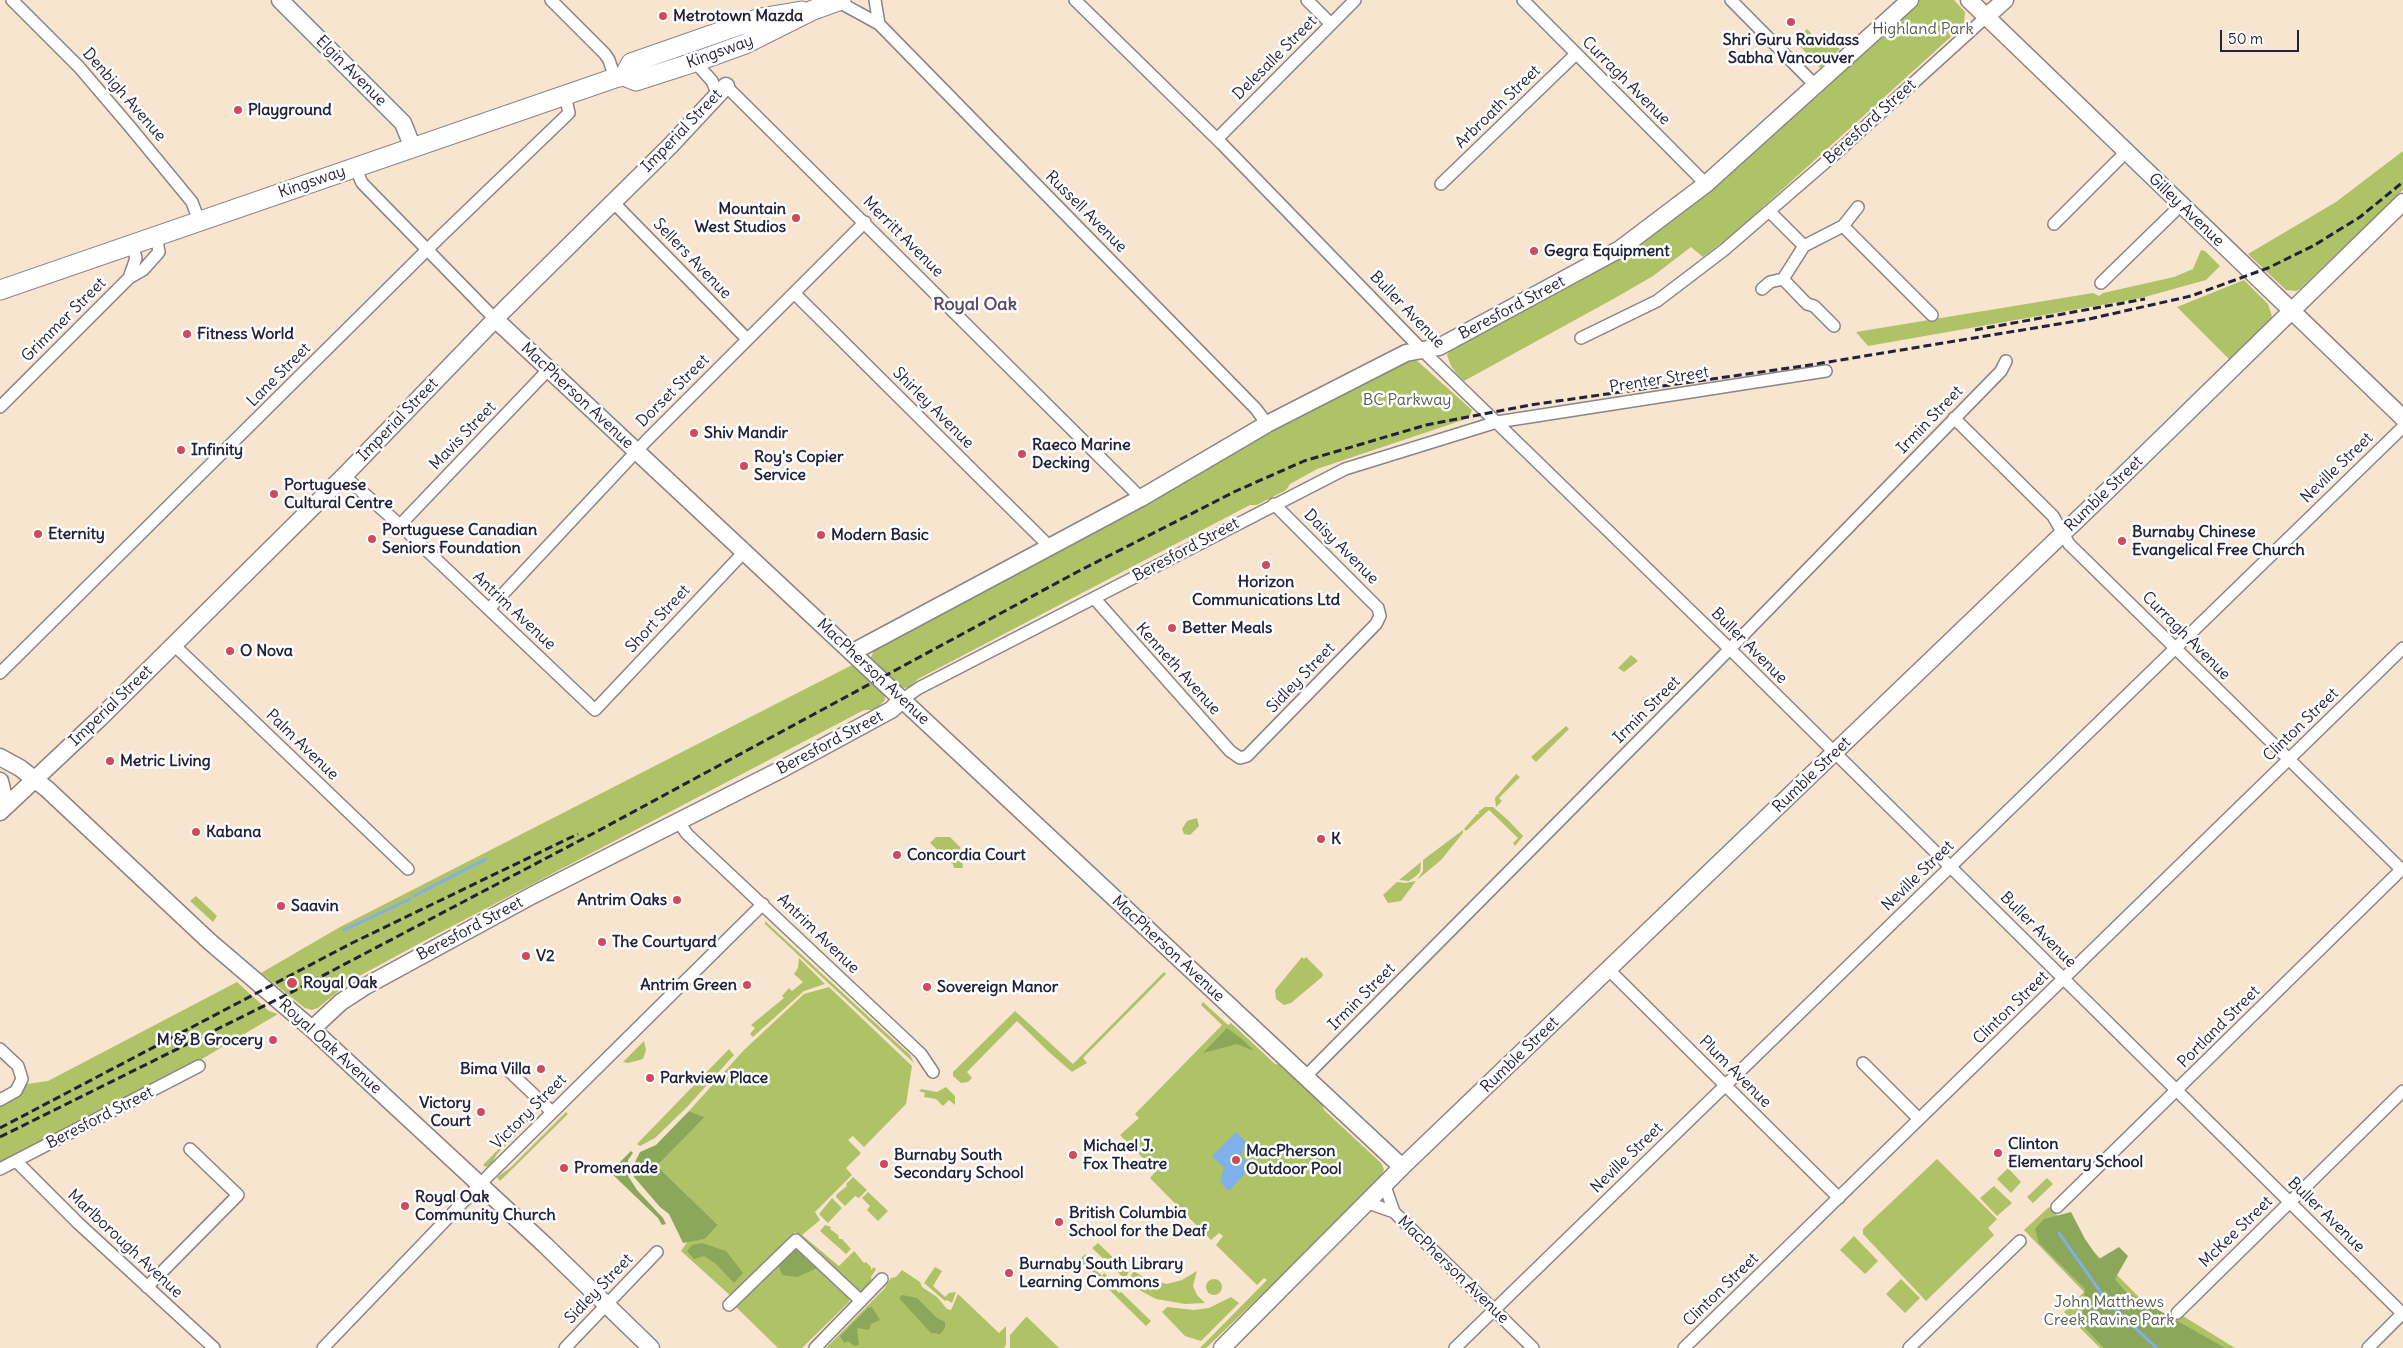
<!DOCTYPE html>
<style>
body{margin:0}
#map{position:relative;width:2403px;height:1348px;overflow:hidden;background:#f7e5d0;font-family:Delius,sans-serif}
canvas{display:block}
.scale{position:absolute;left:2220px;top:30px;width:79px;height:22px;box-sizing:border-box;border:2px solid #22223b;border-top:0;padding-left:6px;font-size:15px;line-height:18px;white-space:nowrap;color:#22223b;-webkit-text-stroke:4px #fff;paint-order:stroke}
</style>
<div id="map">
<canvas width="2403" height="1348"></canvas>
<div class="scale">50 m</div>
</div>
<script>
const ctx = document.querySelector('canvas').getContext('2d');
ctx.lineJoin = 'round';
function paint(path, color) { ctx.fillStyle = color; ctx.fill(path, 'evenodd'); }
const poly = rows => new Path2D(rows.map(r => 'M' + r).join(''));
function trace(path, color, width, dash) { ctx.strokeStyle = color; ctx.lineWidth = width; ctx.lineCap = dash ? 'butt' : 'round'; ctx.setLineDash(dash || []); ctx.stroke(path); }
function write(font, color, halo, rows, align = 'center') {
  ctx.font = font + ' Delius,sans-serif'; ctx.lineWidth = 5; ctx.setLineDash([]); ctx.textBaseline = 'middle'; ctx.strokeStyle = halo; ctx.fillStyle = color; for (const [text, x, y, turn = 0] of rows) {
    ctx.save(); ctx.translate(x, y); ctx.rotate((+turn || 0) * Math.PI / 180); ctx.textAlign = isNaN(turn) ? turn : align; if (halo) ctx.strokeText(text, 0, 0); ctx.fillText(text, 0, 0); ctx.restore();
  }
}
paint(poly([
 [1918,0,1954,0,1965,12,1964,25,1733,234,1703,257,1691,247,1653,276,1615,298,1464,381,1457,374,1451,366,1447,355,1453,346,1596,270],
 [1807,29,1821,44,1828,37,1840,49,1820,68,1795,41],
 [2403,151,2403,190,2300,289,2296,291,2286,290,2248,254,2336,202],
 [2201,250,2205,251,2220,266,2206,280,2141,298,1868,346,1856,332,2093,293,2099,296,2103,293,2174,277,2193,269],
 [2244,280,2268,304,2272,316,2266,325,2230,360,2177,307],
 [1415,359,1472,410,1469,418,1317,469,1290,484,1286,490,1257,505,1250,505,918,679,909,688,897,687,874,665,871,657,877,645,1207,464,1399,363],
 [1631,655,1638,661,1624,672,1618,668],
 [856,663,884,691,885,700,878,707,872,710,864,710,424,941,352,980,318,1008,312,1010,305,1008,261,973,340,927],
 [1566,726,1569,729,1536,762,1531,757],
 [1516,774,1520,777,1499,798,1502,801,1496,807,1495,798],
 [1485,807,1493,807,1509,821,1523,836,1515,846,1513,843,1518,838,1489,810,1466,831,1464,829,1477,814,1480,814,1478,812],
 [1197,818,1199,826,1190,835,1184,834,1182,829,1187,821],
 [1463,830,1463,833,1441,860,1417,880,1423,871,1423,860],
 [936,837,950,837,960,847,963,868,954,868,953,864,930,843],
 [1421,862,1420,872,1416,876,1409,881,1399,880],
 [1416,881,1401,901,1388,903,1383,895,1397,882,1405,883],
 [196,896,217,916,213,922,190,901],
 [765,921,910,1055,914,1063,765,924],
 [1302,957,1304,959,1306,957,1323,974,1322,977,1291,1003,1284,1005,1276,999,1275,990],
 [799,958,825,984,804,991,753,1037,750,1034,755,1028,751,1025,784,998,782,996,789,988,792,991,803,982,794,974,798,968],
 [1164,972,1166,974,1083,1058,1087,1063,1075,1070,1072,1072,1050,1053,1017,1021,967,1072,972,1078,968,1082,961,1083,953,1076,953,1072,1015,1011,1073,1064],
 [237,982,269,1011,278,1014,202,1059,0,1165,0,1106,18,1096,27,1084,48,1081],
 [829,987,912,1066,906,1104,864,1147,853,1136,848,1140,861,1153,846,1168,852,1175,815,1212,820,1220,802,1235,839,1266,854,1251,864,1263,866,1262,871,1267,871,1270,874,1267,876,1269,871,1277,872,1282,863,1291,856,1290,795,1232,732,1297,681,1251,688,1241,705,1239,718,1225,657,1166,705,1117,689,1111,744,1050,804,994],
 [1203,1002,1228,1025,1231,1023,1275,1064,1283,1065,1322,1102,1324,1110,1381,1163,1384,1169,1382,1175,1272,1285,1206,1348,1200,1348,1267,1280,1264,1278,1257,1285,1216,1245,1223,1236,1219,1233,1211,1240,1150,1178,1156,1171,1120,1135,1139,1118,1135,1114,1222,1025,1201,1005],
 [644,1041,646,1050,643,1059,628,1063,623,1062],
 [729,1049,734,1055,688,1106,655,1138,640,1146,637,1144],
 [946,1087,955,1096,955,1105,949,1100,943,1106,936,1099,924,1097,925,1093,919,1091,921,1089,937,1092],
 [566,1112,568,1114,500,1181,497,1177,510,1168],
 [528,1119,529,1121,497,1154,491,1165,486,1167,483,1165],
 [1937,1159,1997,1219,1988,1228,1994,1235,1926,1301,1863,1234,1863,1229],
 [2008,1168,2021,1182,2011,1193,1997,1179],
 [853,1177,867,1190,859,1198,855,1196,845,1206,836,1197,837,1194,847,1186,846,1184],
 [2047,1178,2053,1184,2033,1203,2027,1197],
 [1994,1186,2012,1203,1997,1216,1980,1198],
 [868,1192,888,1211,878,1221,867,1210,870,1206,862,1198],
 [832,1198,842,1208,828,1223,819,1214],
 [2049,1207,2160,1318,2172,1321,2183,1316,2235,1348,2100,1348,2064,1312,2084,1292,2024,1230],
 [825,1225,831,1227,830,1229,838,1235,839,1239,842,1239,851,1249,846,1254,820,1231],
 [1854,1236,1878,1261,1865,1274,1840,1250],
 [1098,1243,1129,1273,1124,1278,1092,1248],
 [793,1245,850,1298,849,1302,802,1348,778,1348,735,1306],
 [1085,1254,1091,1260,1088,1263,1091,1266,1094,1263,1100,1269,1098,1272,1102,1276,1104,1273,1108,1277,1105,1281,1108,1285,1110,1283,1119,1293,1121,1292,1151,1321,1146,1326,1079,1260],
 [935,1267,942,1271,933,1286,945,1297,949,1293,956,1292,952,1303,947,1300,945,1301,924,1283],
 [902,1270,920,1282,922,1287,937,1297,947,1309,951,1310,958,1294,999,1333,1006,1326,1006,1345,1004,1348,826,1348,885,1288,891,1278,896,1277],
 [1134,1271,1146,1279,1167,1284,1182,1280,1197,1271,1193,1286,1197,1295,1205,1303,1185,1304,1156,1299,1141,1291,1128,1280],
 '1206 1287a8 8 0 1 1 16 0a8 8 0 1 1-16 0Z',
 [1901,1279,1920,1298,1905,1313,1886,1294],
 [1231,1297,1239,1303,1201,1341,1185,1336,1162,1312,1167,1307,1194,1310,1209,1308],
 [1026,1317,1027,1317,1059,1348,1010,1348,1010,1335]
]), '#afc265');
paint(poly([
 [1227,1028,1242,1039,1254,1051,1237,1044,1203,1053],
 [689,1111,705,1117,657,1166,718,1225,705,1239,683,1243,669,1214,660,1207,634,1177,633,1166,640,1152,656,1145],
 [631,1151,633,1153,628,1160,628,1176,637,1190,663,1218,666,1224,662,1225,658,1218,610,1172],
 [2071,1212,2085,1239,2099,1259,2119,1247,2128,1256,2115,1279,2125,1291,2225,1348,2104,1348,2081,1324,2085,1289,2039,1243,2035,1229,2044,1219],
 [702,1243,726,1251,743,1273,734,1283,716,1264,704,1256,694,1259,687,1251,692,1245],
 [792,1248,797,1248,817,1268,797,1277,782,1275,778,1264],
 [902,1295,917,1298,937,1318,945,1322,945,1328,940,1334,931,1333,899,1298],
 [872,1307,880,1320,871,1324,869,1330,857,1328,859,1345,854,1346,848,1341,844,1343,840,1336,868,1308]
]), '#8ba85a');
paint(poly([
 [1236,1132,1246,1142,1241,1156,1252,1166,1229,1191,1220,1182,1224,1168,1212,1156]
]), '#7eb0ea');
trace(poly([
 [414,896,486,859],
 [344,930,410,899],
 [2059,1233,2109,1304,2157,1348]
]), '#7eb0ea', 3);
const street = poly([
 [12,0,79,67,131,128,192,202,199,221],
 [551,0,605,54,609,60,615,78],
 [875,0,879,24],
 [1075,0,1222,144,1423,351,1737,656,2403,1314],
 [1307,0,1331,24],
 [1523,0,1706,184],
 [1731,0,1816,86],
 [837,1,879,24,1256,409,1267,424],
 [695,62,712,81,718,95],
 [726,86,1141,498],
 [1217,139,1355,0],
 [355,167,362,183,495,319],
 [1441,184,1576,54],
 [613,202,747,339],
 [1770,212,1804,246,1843,226,1932,315],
 [2054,224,2126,152],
 [1843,226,1858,207],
 [1804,246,1783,279,1807,304,1814,306,1834,326],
 [129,278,136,258,132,244],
 [2101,283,2181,205],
 [1762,289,1770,282,1783,279],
 [794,293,1049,546],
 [1581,338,1657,301,1724,250,1834,155,1986,17],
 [0,407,129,278,143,270,159,252,156,235],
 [1954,418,2053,516,2069,544,2403,871],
 [344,476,400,525,595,710,744,552],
 [400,525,549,369],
 [1094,598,1230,751,1240,758,1247,756,1376,624,1380,616,1378,608,1274,504],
 [489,609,647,440,865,222],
 [174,645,408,869],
 [0,673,441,236,569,113,565,95],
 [903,699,919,688,1345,469,1497,422,1826,371],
 [678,821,687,834,921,1054,933,1072],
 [1609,970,1839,1198],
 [0,1049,18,1066,22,1079,16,1091,0,1100],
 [1863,1063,1919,1119],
 [509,1071,552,1112],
 [1305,1077,1716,663,2001,371,2006,361],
 [16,1161,78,1223,214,1348],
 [0,1169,199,1066],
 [1385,1186,1394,1212],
 [1368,1203,1394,1212,1533,1348],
 [2057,1207,2403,868],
 [147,1287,238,1195,190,1149],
 [729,1305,796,1240,861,1301],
 [2177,1313,2403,1091],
 [323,1348,490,1174,763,904],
 [565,1348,657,1252],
 [815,1348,882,1279],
 [1455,1348,2403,427],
 [1684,1348,2403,648],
 [1909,1348,2020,1241],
 [2368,1348,2403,1313]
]);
const secondary = poly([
 [280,0,403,123,413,148],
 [1969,0,2403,418],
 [1986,17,2005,0],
 [495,319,1402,1167],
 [853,652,1141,498,1267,424,1406,353,1439,347,1620,249,1706,184,1910,0],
 [0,757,20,768,47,789,209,941,312,1029,545,1245,651,1348],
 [0,781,3,794,1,811],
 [0,812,100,718,344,476,505,309,670,146,726,86],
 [312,1029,341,1002,364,987,533,895,784,768,891,710,903,699],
 [1222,1348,1402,1167,2102,496,2403,202]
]);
const primary = poly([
 [624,76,631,63,760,18,802,11],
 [0,290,615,78,624,76,636,81,695,62,745,44,813,10,841,0]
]);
trace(street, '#8c8486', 14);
trace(secondary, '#8c8486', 19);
trace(primary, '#8c8486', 21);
trace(street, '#fff', 11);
trace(secondary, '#fff', 16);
trace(primary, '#fff', 19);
trace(poly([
 [1975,330,2145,299],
 [0,1128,352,943,578,834],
 [0,1137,286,995,596,832,1077,572,1236,491,1304,461,1426,425,1530,405,1810,365,2089,319,2191,296,2268,268,2313,246,2360,217,2403,182]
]), '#22223b', 3, [8, 4]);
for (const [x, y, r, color] of [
 [663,16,5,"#d1495b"],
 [1791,22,5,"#d1495b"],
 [238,110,5,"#d1495b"],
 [796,218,5,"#d1495b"],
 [1534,251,5,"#d1495b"],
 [187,334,5,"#d1495b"],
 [694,433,5,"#d1495b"],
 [181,450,5,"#d1495b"],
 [1022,454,5,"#d1495b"],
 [744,466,5,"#d1495b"],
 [274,494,5,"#d1495b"],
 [38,534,5,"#d1495b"],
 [821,535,5,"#d1495b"],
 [372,539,5,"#d1495b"],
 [2122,541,5,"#d1495b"],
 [1266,565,5,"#d1495b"],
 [1172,628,5,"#d1495b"],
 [230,651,5,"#d1495b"],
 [110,761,5,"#d1495b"],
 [196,832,5,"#d1495b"],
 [1321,839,5,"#d1495b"],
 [897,855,5,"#d1495b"],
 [677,900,5,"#d1495b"],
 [281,906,5,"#d1495b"],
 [602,942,5,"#d1495b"],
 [526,956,5,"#d1495b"],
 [292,983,6,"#d1495b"],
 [747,985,5,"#d1495b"],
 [927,987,5,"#d1495b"],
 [273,1040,5,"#d1495b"],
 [541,1069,5,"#d1495b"],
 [650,1078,5,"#d1495b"],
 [481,1112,5,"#d1495b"],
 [1998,1153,5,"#d1495b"],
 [1073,1155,5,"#d1495b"],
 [1236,1160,5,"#d1495b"],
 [884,1164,5,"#d1495b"],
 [564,1168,5,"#d1495b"],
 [405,1206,5,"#d1495b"],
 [1059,1222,5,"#d1495b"],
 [1009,1273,5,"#d1495b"]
]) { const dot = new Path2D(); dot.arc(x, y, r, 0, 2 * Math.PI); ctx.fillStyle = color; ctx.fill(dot); trace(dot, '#fff', 2); }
write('bold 16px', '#22223b', '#fff', [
 ["Metrotown Mazda",673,16],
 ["Shri Guru Ravidass",1791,40,"center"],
 ["Sabha Vancouver",1791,58,"center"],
 ["Playground",248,110],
 ["Mountain",786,209,"right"],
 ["West Studios",786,227,"right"],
 ["Gegra Equipment",1544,251],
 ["Fitness World",197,334],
 ["Shiv Mandir",704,433],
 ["Raeco Marine",1032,445],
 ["Decking",1032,463],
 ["Infinity",191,450],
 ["Roy's Copier",754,457],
 ["Service",754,475],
 ["Portuguese",284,485],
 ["Cultural Centre",284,503],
 ["Portuguese Canadian",382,530],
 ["Seniors Foundation",382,548],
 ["Burnaby Chinese",2132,532],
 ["Evangelical Free Church",2132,550],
 ["Eternity",48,534],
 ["Modern Basic",831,535],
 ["Horizon",1266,582,"center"],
 ["Communications Ltd",1266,600,"center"],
 ["Better Meals",1182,628],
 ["O Nova",240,651],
 ["Metric Living",120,761],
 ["Kabana",206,832],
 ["K",1331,839],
 ["Concordia Court",907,855],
 ["Antrim Oaks",667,900,"right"],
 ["Saavin",291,906],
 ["The Courtyard",612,942],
 ["V2",536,956],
 ["Royal Oak",303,983],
 ["Antrim Green",737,985,"right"],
 ["Sovereign Manor",937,987],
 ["M & B Grocery",263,1040,"right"],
 ["Bima Villa",531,1069,"right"],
 ["Parkview Place",660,1078],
 ["Victory",471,1103,"right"],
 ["Court",471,1121,"right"],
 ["Clinton",2008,1144],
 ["Elementary School",2008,1162],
 ["Michael J.",1083,1146],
 ["Fox Theatre",1083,1164],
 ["MacPherson",1246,1151],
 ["Outdoor Pool",1246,1169],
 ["Burnaby South",894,1155],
 ["Secondary School",894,1173],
 ["Promenade",574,1168],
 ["Royal Oak",415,1197],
 ["Community Church",415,1215],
 ["British Columbia",1069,1213],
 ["School for the Deaf",1069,1231],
 ["Burnaby South Library",1019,1264],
 ["Learning Commons",1019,1282]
], 'left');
write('16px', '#535a4a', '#fff', [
 ["Highland Park",1923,29],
 ["BC Parkway",1407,400],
 ["John Matthews",2109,1302],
 ["Creek Ravine Park",2109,1320]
]);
write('16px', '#22223b', '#fff', [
 ["Kingsway",720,52,-20],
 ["Delesalle Street",1275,58,-45],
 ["Elgin Avenue",351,71,45],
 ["Curragh Avenue",1626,81,45],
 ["Denbigh Avenue",124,95,49],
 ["Arbroath Street",1498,107,-44],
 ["Beresford Street",1870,122,-42],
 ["Imperial Street",682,131,-46],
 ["Kingsway",312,182,-19],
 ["Gilley Avenue",2186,210,44],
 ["Russell Avenue",1086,212,45],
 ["Merritt Avenue",903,237,45],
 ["Sellers Avenue",692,259,46],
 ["Beresford Street",1512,308,-28],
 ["Buller Avenue",1407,310,46],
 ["Grimmer Street",64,320,-45],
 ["Lane Street",279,375,-45],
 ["Prenter Street",1659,380,-9],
 ["Dorset Street",673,391,-45],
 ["MacPherson Avenue",577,396,43],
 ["Shirley Avenue",933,408,45],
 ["Imperial Street",398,420,-46],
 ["Irmin Street",1930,420,-46],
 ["Mavis Street",463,436,-46],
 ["Neville Street",2337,468,-44],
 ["Rumble Street",2104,494,-44],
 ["Daisy Avenue",1341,547,45],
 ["Beresford Street",1186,550,-28],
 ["Antrim Avenue",514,611,43],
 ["Short Street",658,619,-47],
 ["Curragh Avenue",2186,636,45],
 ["Buller Avenue",1749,646,45],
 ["Kenneth Avenue",1178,669,48],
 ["MacPherson Avenue",873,672,43],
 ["Sidley Street",1301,678,-46],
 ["Imperial Street",111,706,-44],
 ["Irmin Street",1647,710,-45],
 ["Clinton Street",2301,725,-44],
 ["Beresford Street",830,743,-28],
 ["Palm Avenue",302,745,44],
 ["Rumble Street",1812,775,-44],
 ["Neville Street",1918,876,-44],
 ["Beresford Street",470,929,-28],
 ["Buller Avenue",2038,930,45],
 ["Antrim Avenue",818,934,44],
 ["MacPherson Avenue",1168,949,43],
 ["Irmin Street",1362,997,-45],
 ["Clinton Street",2011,1008,-44],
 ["Portland Street",2219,1027,-45],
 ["Royal Oak Avenue",330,1047,42],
 ["Rumble Street",1520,1055,-44],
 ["Plum Avenue",1735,1072,45],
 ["Victory Street",529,1112,-45],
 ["Beresford Street",100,1118,-27],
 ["Neville Street",1627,1158,-44],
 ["Buller Avenue",2326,1215,44],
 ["McKee Street",2236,1232,-44],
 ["Marlborough Avenue",125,1244,43],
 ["MacPherson Avenue",1453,1270,44],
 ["Sidley Street",599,1289,-46],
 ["Clinton Street",1721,1290,-44]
]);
write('bold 18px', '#594a6b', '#fff', [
 ["Royal Oak",975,305]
]);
</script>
